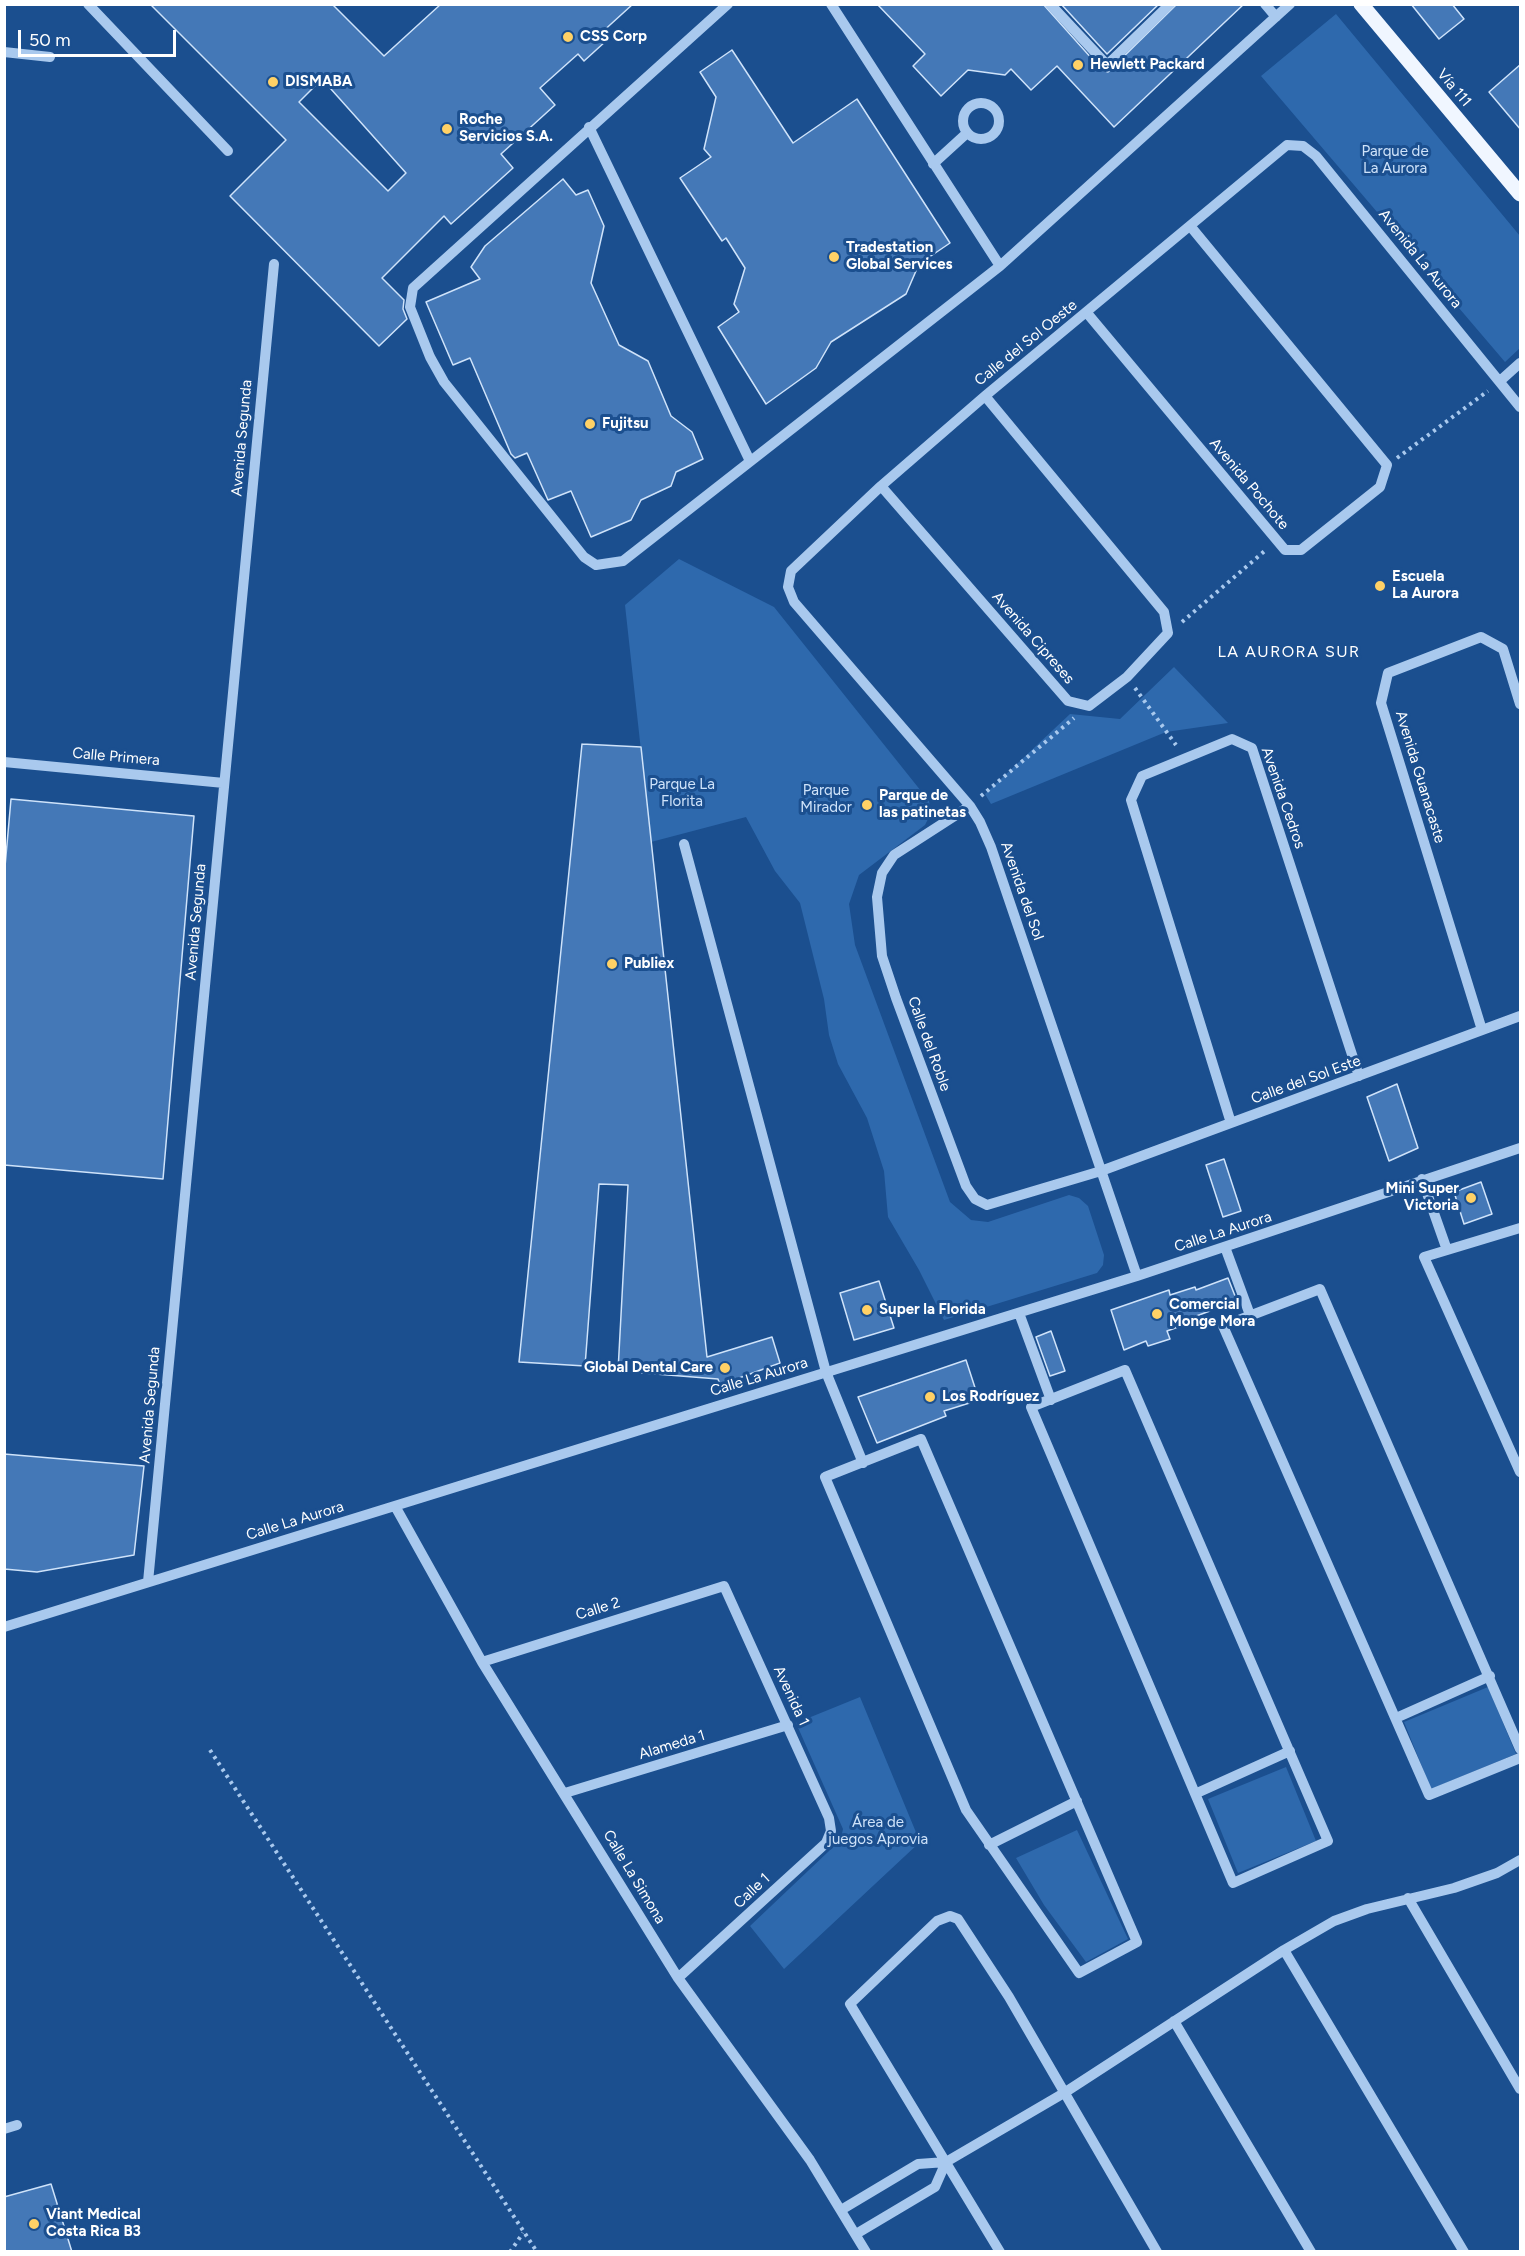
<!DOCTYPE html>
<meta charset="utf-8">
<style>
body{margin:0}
#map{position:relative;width:1525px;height:2256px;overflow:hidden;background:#1b4f8f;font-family:Figtree,sans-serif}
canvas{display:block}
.frame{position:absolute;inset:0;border:6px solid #fff;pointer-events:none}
.scale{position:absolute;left:18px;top:30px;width:158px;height:27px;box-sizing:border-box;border:3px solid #fff;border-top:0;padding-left:8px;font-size:18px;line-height:21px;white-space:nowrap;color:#fff;-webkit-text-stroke:4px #1b4f8f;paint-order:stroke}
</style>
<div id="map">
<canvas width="1525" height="2256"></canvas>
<div class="frame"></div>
<div class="scale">50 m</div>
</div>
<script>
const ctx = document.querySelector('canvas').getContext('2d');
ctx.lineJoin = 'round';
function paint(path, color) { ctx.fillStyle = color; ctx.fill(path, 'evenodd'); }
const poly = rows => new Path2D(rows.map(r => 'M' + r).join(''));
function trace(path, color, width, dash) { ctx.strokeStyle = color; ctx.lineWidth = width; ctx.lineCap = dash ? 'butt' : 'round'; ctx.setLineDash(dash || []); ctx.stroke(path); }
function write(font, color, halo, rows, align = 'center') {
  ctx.font = font + ' Figtree,sans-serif'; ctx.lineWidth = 6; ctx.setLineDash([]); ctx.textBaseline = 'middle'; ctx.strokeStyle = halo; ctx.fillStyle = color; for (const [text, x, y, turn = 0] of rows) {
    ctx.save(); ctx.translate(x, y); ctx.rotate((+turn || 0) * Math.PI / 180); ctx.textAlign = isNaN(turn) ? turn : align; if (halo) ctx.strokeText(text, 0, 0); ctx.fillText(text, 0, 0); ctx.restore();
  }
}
paint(poly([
 [1336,14,1520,236,1520,348,1505,362,1261,76],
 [679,559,774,607,929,801,931,813,925,825,859,875,849,904,855,945,950,1202,971,1220,988,1222,1069,1195,1079,1198,1088,1206,1104,1255,1103,1265,1097,1273,944,1320,919,1270,888,1217,884,1171,867,1118,838,1064,829,1035,824,999,800,903,775,871,746,817,651,842,625,605],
 [1174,667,1228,723,1166,732,991,804,985,794,1070,714,1120,719],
 [1488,1687,1516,1754,1431,1789,1404,1722],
 [860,1697,920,1842,784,1969,750,1926,829,1851,841,1838,843,1829,796,1723],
 [1286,1767,1316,1841,1238,1873,1208,1799],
 [1077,1830,1128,1939,1086,1962,1044,1905,1016,1858]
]), '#2e69ad');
const building = poly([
 [150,4,332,4,384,56,441,4,633,4,600,34,606,41,584,61,578,54,540,88,555,105,501,154,513,168,451,224,444,216,382,278,404,300,403,309,407,319,379,346,230,196,286,140,150,4],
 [322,79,406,173,388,191,299,102,322,79],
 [877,4,1043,4,1102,70,1108,72,1177,4,1244,4,1114,127,1057,66,1031,90,1011,69,1005,75,968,70,941,96,913,66,925,54,877,4],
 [1061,4,1159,4,1107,54,1061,4],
 [1411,4,1452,4,1464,19,1439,39,1411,4],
 [732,50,793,143,857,99,950,243,919,264,906,294,831,342,816,368,766,404,718,327,739,312,734,304,745,268,726,238,722,241,680,178,711,157,704,149,716,97,700,72,732,50],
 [1521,64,1521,130,1489,92,1521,64],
 [563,179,576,195,588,190,604,226,591,283,619,345,648,361,671,416,692,432,703,459,676,472,671,486,641,500,631,520,591,537,571,491,548,500,527,453,515,458,511,454,470,358,453,365,426,302,480,279,471,267,485,246,563,179],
 [582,744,641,747,707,1357,772,1337,780,1363,720,1385,718,1379,618,1371,628,1185,599,1184,585,1366,519,1362,582,744],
 [11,799,194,816,163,1179,4,1165,4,878,11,799],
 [1397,1084,1418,1148,1389,1161,1367,1097,1397,1084],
 [1224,1159,1241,1211,1223,1217,1206,1165,1224,1159],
 [1481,1182,1492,1214,1464,1224,1454,1192,1481,1182],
 [1228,1278,1237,1301,1180,1322,1181,1326,1167,1331,1170,1339,1148,1346,1146,1341,1124,1350,1111,1310,1169,1290,1170,1295,1195,1287,1196,1290,1228,1278],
 [879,1281,894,1328,854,1340,840,1293,879,1281],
 [1051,1331,1065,1371,1050,1376,1036,1337,1051,1331],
 [966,1360,979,1400,944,1411,946,1416,877,1443,858,1397,966,1360],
 [4,1454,144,1466,134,1555,37,1572,4,1569,4,1454],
 [51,2184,72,2252,4,2252,4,2197,51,2184]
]);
paint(building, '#4478b7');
trace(building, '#cfe3fa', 1.5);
trace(poly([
 [1397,458,1488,391],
 [1182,622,1267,549],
 [1135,688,1176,745],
 [981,796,1074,718],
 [210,1750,537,2252],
 [510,2252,523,2233]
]), '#a9c9ee', 4, [3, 4.5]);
trace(poly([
 [88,4,228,151],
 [728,4,413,288,410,307,430,357,444,382,584,557,596,565,623,561,1000,266,1290,4],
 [831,4,1000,266],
 [1050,4,1107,65,1170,4],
 [1265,4,1276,17],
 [4,52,50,57],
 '963 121a18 18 0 1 1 36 0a18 18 0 1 1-36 0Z',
 [589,127,750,461],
 [933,164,967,133],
 [1087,313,1285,550,1301,550,1380,487,1387,465,1191,227],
 [1500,381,1520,363],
 [881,486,1068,701,1089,706,1127,677,1168,633,1164,612,985,396],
 [4,762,224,783],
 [970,806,894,855,882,873,877,897,882,956,896,998,966,1186,975,1199,987,1205,1101,1171,1520,1016],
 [684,844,826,1372,863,1463],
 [1482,1030,1381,703,1388,673,1481,637,1503,649,1520,704],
 [1231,1123,1131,800,1142,776,1232,739,1252,748,1359,1076],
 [1422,1179,1447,1250],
 [1520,1228,1424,1257,1520,1472],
 [1225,1247,1250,1315],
 [1137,1276,991,847,980,822,970,806,794,602,788,587,791,571,881,486,985,396,1287,145,1303,146,1316,156,1520,407],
 [1019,1313,1051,1400],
 [1125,1370,1328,1841,1233,1883,1031,1407,1125,1370],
 [921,1439,1137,1942,1079,1973,966,1810,825,1477,921,1439],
 [395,1506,482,1662,678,1978,810,2160,866,2252],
 [148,1582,274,264],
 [4,1627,1137,1276,1520,1148],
 [482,1662,724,1586,829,1818,831,1831,826,1843,678,1978],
 [1396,1718,1490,1676],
 [1520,1749,1320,1289,1223,1326,1429,1795,1520,1758],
 [565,1793,788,1725],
 [1197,1793,1290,1751],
 [989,1845,1077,1801],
 [1408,1898,1520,2089],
 [1284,1950,1464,2252],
 [1174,2021,1311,2252],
 [4,2129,17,2125],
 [841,2210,918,2164,946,2162,1064,2093,1284,1950,1334,1921,1367,1909,1454,1888,1497,1873,1520,1860],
 [856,2234,935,2187,946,2162],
 [1000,2252,850,2004,937,1921,950,1916,958,1919,1009,1997,1157,2252]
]), '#a9c9ee', 10);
trace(poly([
 [1361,4,1520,194]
]), '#f0f6ff', 15);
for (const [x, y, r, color] of [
 [568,37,6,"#ffd166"],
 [1078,65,6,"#ffd166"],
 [273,82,6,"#ffd166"],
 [447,129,6,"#ffd166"],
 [834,257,6,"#ffd166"],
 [590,424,6,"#ffd166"],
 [1380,586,6,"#ffd166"],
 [867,805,6,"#ffd166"],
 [612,964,6,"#ffd166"],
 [1471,1198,6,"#ffd166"],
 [867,1310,6,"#ffd166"],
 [1157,1314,6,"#ffd166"],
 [725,1368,6,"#ffd166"],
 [930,1397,6,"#ffd166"],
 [34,2224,6,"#ffd166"]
]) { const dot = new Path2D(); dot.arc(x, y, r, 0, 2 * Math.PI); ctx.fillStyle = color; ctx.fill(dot); trace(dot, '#1b4f8f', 2); }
write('bold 15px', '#fff', '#1b4f8f', [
 ["CSS Corp",580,37],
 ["Hewlett Packard",1090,65],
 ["DISMABA",285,82],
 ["Roche",459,120],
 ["Servicios S.A.",459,137],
 ["Tradestation",846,248],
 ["Global Services",846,265],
 ["Fujitsu",602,424],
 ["Escuela",1392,577],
 ["La Aurora",1392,594],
 ["Parque de",879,796],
 ["las patinetas",879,813],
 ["Publiex",624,964],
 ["Mini Super",1459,1189,"right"],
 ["Victoria",1459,1206,"right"],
 ["Comercial",1169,1305],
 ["Monge Mora",1169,1322],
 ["Super la Florida",879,1310],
 ["Global Dental Care",713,1368,"right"],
 ["Los Rodríguez",942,1397],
 ["Viant Medical",46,2215],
 ["Costa Rica B3",46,2232]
], 'left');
write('15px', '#fff', '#1b4f8f', [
 ["Vía 111",1454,88,50],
 ["Avenida La Aurora",1420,259,51],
 ["Calle del Sol Oeste",1026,343,-39],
 ["Avenida Segunda",242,438,-85],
 ["Avenida Pochote",1249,484,50],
 ["Avenida Cipreses",1033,638,49],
 ["Calle Primera",116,757,5],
 ["Avenida Guanacaste",1420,777,73],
 ["Avenida Cedros",1283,798,71],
 ["Avenida del Sol",1022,891,71],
 ["Avenida Segunda",196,922,-85],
 ["Calle del Roble",929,1044,70],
 ["Calle del Sol Este",1306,1080,-20],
 ["Calle La Aurora",1223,1232,-18],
 ["Calle La Aurora",759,1377,-17],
 ["Avenida Segunda",150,1405,-85],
 ["Calle La Aurora",295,1521,-17],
 ["Calle 2",598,1609,-17],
 ["Avenida 1",791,1696,65],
 ["Alameda 1",672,1745,-17],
 ["Calle La Simona",634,1877,59],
 ["Calle 1",752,1891,-43]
]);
write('15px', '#cfe3fa', '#1b4f8f', [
 ["Parque de",1395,152],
 ["La Aurora",1395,169],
 ["Parque La",682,785],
 ["Florita",682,802],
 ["Parque",826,791],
 ["Mirador",826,808],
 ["Área de",878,1823],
 ["juegos Aprovia",878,1840]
]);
ctx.letterSpacing = '1.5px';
write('16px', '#fff', '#1b4f8f', [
 ["LA AURORA SUR",1289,652]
]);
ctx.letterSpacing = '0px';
</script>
